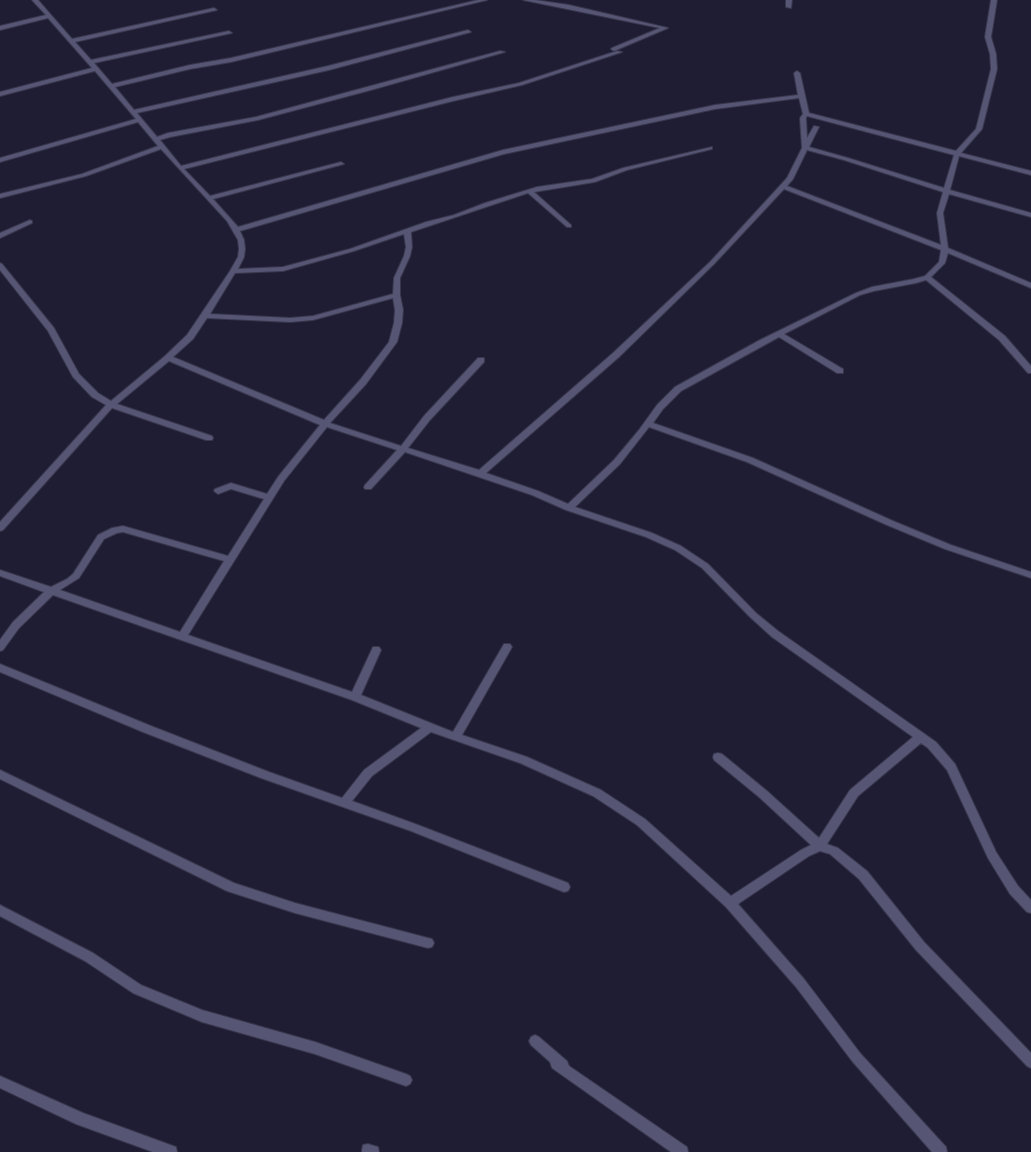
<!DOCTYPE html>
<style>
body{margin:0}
canvas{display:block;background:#1f1d34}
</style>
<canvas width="1031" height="1152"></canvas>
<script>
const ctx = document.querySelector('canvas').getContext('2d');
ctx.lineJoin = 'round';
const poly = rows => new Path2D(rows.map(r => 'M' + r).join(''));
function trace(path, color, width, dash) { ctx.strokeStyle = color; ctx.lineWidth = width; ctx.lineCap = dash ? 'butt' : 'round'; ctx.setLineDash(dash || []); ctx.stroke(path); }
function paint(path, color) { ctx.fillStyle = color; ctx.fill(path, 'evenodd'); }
const street = poly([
 [32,0,38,0,72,39,214,8,217,10,75,42,91,60,229,31,232,33,94,63,112,84,190,65,231,58,478,0,487,0,231,62,190,69,115,87,134,110,328,66,468,30,471,32,329,70,137,113,157,137,168,133,256,117,500,51,505,52,371,90,258,120,170,137,160,140,181,166,453,97,519,83,617,51,622,52,522,85,453,101,184,169,210,196,341,162,344,164,213,199,238,227,503,150,715,105,798,95,794,73,797,71,800,73,809,113,956,151,976,129,991,69,990,54,985,37,991,0,997,0,991,37,996,54,997,69,982,129,961,153,1031,171,1031,175,959,156,950,190,1031,213,1031,217,949,194,943,213,948,248,1031,283,1031,288,948,253,945,263,931,277,1005,336,1031,366,1031,373,1028,373,999,340,926,280,916,283,874,291,860,295,784,334,843,369,843,373,837,373,779,337,681,391,663,409,653,423,753,458,893,521,951,545,1031,572,1031,578,945,549,887,525,747,462,649,427,620,464,575,507,652,533,681,546,708,564,756,613,778,631,936,742,955,764,996,852,1018,886,1031,900,1031,913,1027,912,1010,894,988,858,947,770,928,748,921,743,858,796,827,844,838,848,867,871,924,942,1031,1053,1031,1068,1027,1066,916,950,859,879,830,854,820,851,809,856,738,904,804,979,860,1053,946,1147,947,1152,932,1152,852,1061,796,987,726,907,637,825,593,796,520,763,431,732,372,776,352,801,418,825,568,883,570,887,568,891,564,892,411,831,261,778,143,732,0,672,0,664,151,726,269,772,342,798,364,770,421,728,352,700,53,595,19,628,3,650,0,651,0,640,13,622,44,592,0,576,0,570,51,587,67,579,73,574,98,535,112,528,123,526,228,556,264,499,231,489,218,494,214,491,215,489,231,483,267,494,278,477,320,425,169,361,117,404,212,436,213,438,212,440,206,440,112,408,3,530,0,531,0,522,106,405,92,397,73,377,48,331,0,270,0,263,2,264,54,328,79,374,98,393,111,401,165,356,187,335,230,271,238,257,239,249,238,240,227,221,161,149,86,176,0,198,0,194,82,174,158,146,138,122,0,162,0,158,136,119,95,71,0,96,0,92,92,68,48,18,0,30,0,26,46,15,32,0],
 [799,98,803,114,800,118,802,148,787,178,710,262,613,353,479,470,408,448,430,420,484,362,484,358,478,358,424,416,401,446,330,423,366,384,397,342,402,323,403,310,400,295,400,278,410,256,412,247,411,232,528,193,567,227,571,227,571,225,534,192,595,182,627,170,712,149,712,147,623,168,592,179,537,187,485,203,454,215,426,222,350,249,283,267,238,269,244,257,245,249,244,240,240,231,504,154,715,109,799,98],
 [807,116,954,155,944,188,848,158,809,147,819,127,814,126,807,138,806,118,807,116],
 [807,150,844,160,943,192,937,213,941,245,787,186,793,179,807,150],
 [784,189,941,250,939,262,925,276,914,279,872,287,856,293,760,340,675,387,657,405,639,430,614,460,568,504,538,491,486,473,619,357,714,264,784,189],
 [404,234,406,247,404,256,394,278,393,294,313,316,290,318,210,314,235,273,283,271,354,251,404,234],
 [393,298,395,310,394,323,389,342,360,380,324,420,173,357,193,339,207,318,290,322,313,320,393,298],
 [327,427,397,450,365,485,364,487,365,489,371,489,405,452,532,495,566,510,646,537,675,550,702,568,750,617,772,637,913,737,850,790,819,838,767,791,722,754,718,753,714,754,713,757,714,760,759,797,811,845,801,850,731,896,645,819,601,790,527,757,462,735,512,647,510,644,504,644,453,732,361,695,381,650,379,647,373,647,352,692,188,635,284,481,327,427],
 [123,532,224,561,180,632,60,590,79,578,104,539,117,533,123,532],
 [523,0,535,0,569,5,668,28,614,51,611,49,612,48,660,28,523,0],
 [786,0,792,0,791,8,786,7,786,0],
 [30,220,32,221,32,223,0,238,0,233,30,220],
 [0,770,234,883,295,903,428,938,432,939,434,943,432,947,428,948,295,913,227,891,0,779,0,770],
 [0,905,93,953,141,985,202,1010,315,1042,406,1074,410,1076,412,1080,410,1084,406,1086,315,1054,202,1022,133,993,85,961,0,916,0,905],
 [535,1035,539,1037,567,1061,569,1066,687,1147,688,1152,671,1152,552,1068,550,1062,531,1045,529,1041,531,1037,535,1035],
 [0,1076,83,1113,176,1147,177,1152,153,1152,76,1124,0,1088,0,1076],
 [368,1144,378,1147,379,1152,362,1152,362,1150,363,1145,368,1144]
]);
trace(street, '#38374d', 2);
paint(street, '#565574');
</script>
